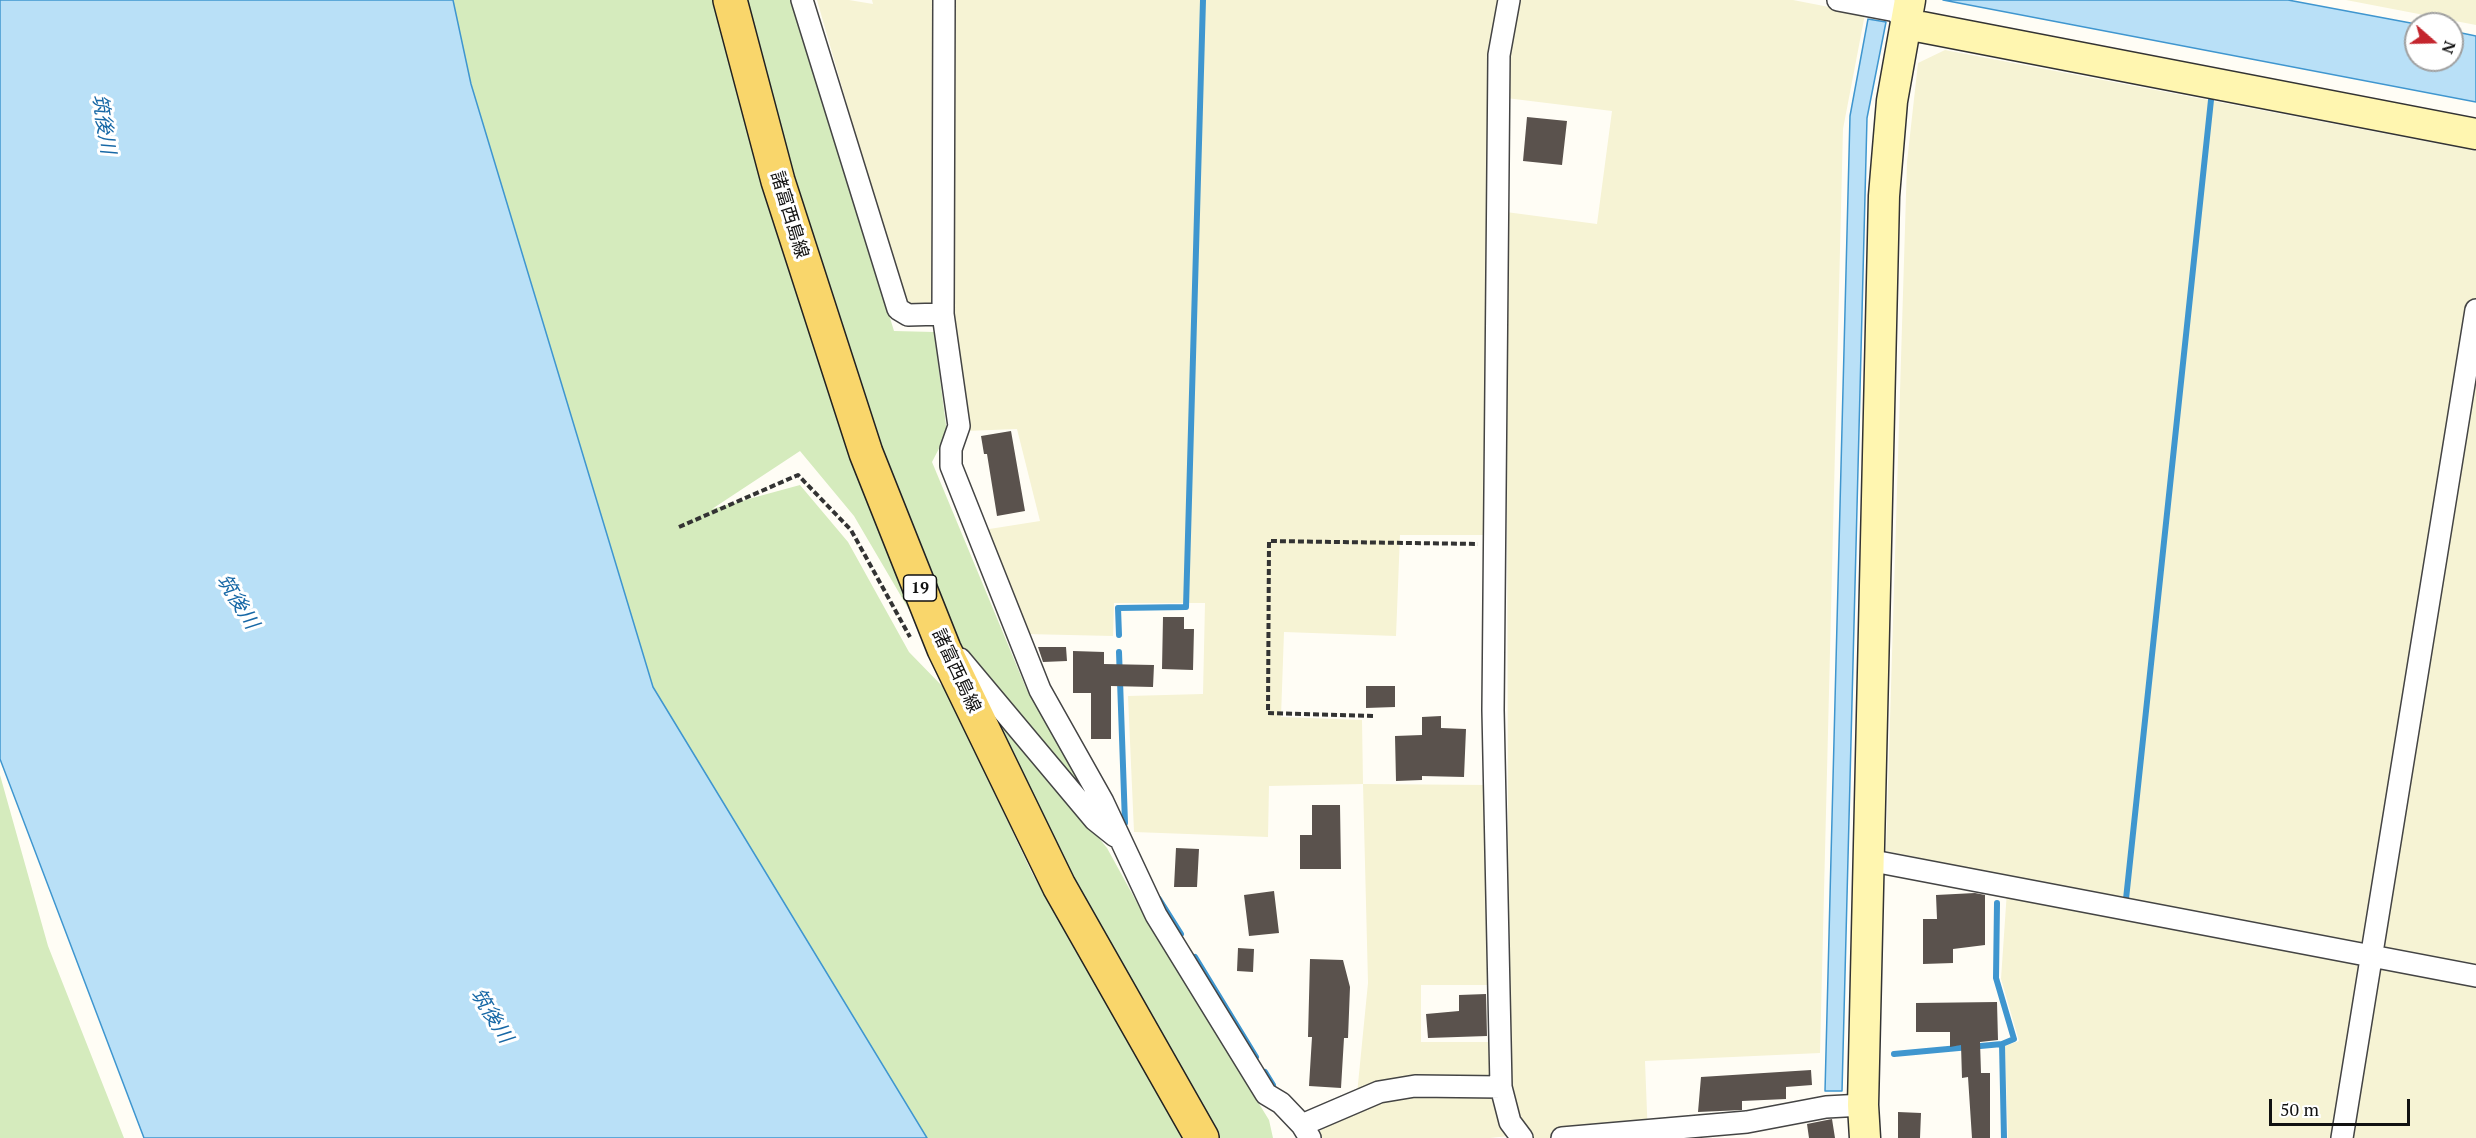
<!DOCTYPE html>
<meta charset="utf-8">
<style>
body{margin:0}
#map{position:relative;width:2476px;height:1138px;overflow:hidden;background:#fffdf5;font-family:"PT Serif",serif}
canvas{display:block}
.north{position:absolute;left:2404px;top:12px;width:60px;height:60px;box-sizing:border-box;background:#fff;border:2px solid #a0a0a0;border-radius:50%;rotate:110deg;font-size:16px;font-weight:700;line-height:24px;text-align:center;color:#111}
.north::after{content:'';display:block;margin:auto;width:21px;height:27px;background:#c4262e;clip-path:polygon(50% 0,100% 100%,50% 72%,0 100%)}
.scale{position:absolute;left:2269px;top:1099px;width:141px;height:27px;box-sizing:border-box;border:3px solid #111;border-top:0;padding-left:8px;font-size:18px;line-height:21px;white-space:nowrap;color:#111;-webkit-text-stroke:4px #fff;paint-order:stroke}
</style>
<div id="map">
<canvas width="2476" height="1138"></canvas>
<div class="north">N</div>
<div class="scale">50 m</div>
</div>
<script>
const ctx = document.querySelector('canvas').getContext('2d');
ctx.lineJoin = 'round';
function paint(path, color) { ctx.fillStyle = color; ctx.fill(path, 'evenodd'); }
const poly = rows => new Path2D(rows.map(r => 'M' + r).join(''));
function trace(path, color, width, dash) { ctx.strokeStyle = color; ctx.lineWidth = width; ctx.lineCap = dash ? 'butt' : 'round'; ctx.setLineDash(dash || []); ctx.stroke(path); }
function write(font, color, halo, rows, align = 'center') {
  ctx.font = font + ' "PT Serif","Noto Sans JP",serif'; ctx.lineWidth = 6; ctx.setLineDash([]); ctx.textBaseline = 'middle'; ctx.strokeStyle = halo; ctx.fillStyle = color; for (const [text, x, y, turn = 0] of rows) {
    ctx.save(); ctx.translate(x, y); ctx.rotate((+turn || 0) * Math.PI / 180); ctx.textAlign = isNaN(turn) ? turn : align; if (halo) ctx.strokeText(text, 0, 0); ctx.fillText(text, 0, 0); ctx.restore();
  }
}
paint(poly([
 [817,0,849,0,873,4,872,0,1501,0,1486,535,1400,535,1396,636,1284,632,1281,717,1362,720,1363,784,1489,785,1495,985,1421,985,1421,1042,1495,1042,1509,1136,1490,1138,1316,1138,1315,1135,1356,1104,1368,983,1363,784,1269,786,1268,837,1134,832,1128,696,1203,694,1205,603,1114,603,1113,636,1025,634,983,530,1040,521,1017,429,966,431,950,307,904,304],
 [1519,0,1793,0,1865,14,1843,129,1820,1053,1645,1061,1648,1138,1530,1138,1509,1098,1506,212,1597,224,1612,111,1506,98,1508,56],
 [2346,0,2476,0,2476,25],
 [1945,50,2476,151,2476,1138,2008,1138,2005,1046,2019,1041,2001,979,2008,876,1886,851,1907,162,1918,63]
]), '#f6f3d4');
paint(poly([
 [453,0,717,0,831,400,925,637,854,516,800,451,712,509,800,485,848,542,909,652,946,690,1032,873,1186,1138,927,1138,653,687,471,84],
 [747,0,793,0,894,331,934,332,947,433,932,462,1026,688,1099,813,953,636,877,444,793,175],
 [977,689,1107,848,1146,919,1269,1120,1273,1138,1218,1138,1076,887],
 [0,775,48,946,124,1138,0,1138]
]), '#d5ebbd');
const water = poly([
 [0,0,453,0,471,84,653,687,927,1138,144,1138,0,759,0,0],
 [1943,0,2288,0,2416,24,2416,60,2452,60,2452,31,2476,36,2476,102,1943,0],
 [1868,19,1886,22,1867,118,1842,1091,1825,1091,1850,116,1868,19]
]);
paint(water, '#b9e0f7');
trace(water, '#3f96cf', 1.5);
trace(poly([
 [1119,635,1118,608,1186,607,1203,0],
 [1119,652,1125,823],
 [1159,899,1181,934],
 [2126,899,2211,100],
 [1997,903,1996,978,2014,1039,2002,1044],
 [1195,957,1256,1057],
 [1894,1054,2002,1044,2004,1138],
 [1265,1072,1273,1085]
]), '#3f96cf', 6);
paint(poly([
 [1527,117,1567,121,1562,165,1523,161],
 [1011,431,1025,511,997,516,987,454,984,454,981,436],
 [1163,617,1184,617,1184,629,1194,629,1193,670,1162,669],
 [1038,647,1066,647,1067,661,1043,662],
 [1073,651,1104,652,1104,664,1154,665,1153,687,1111,686,1111,739,1091,739,1091,693,1073,693],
 [1366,686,1395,686,1395,707,1366,708],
 [1441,716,1441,728,1466,729,1464,777,1422,776,1422,780,1396,781,1395,736,1422,735,1422,717],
 [1312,805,1340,805,1341,869,1300,869,1300,835,1312,835],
 [1176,848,1199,849,1197,887,1174,887],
 [1274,891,1279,933,1249,936,1244,895],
 [1975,893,1985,895,1985,945,1953,949,1953,963,1923,964,1923,919,1937,919,1936,895],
 [1238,948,1254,949,1253,972,1237,971],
 [1310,959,1343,960,1350,987,1348,1038,1344,1038,1341,1088,1309,1086,1312,1037,1308,1037],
 [1486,994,1487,1036,1428,1038,1426,1014,1459,1011,1459,995],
 [1997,1002,1998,1040,1980,1042,1981,1073,1990,1073,1990,1138,1972,1138,1968,1077,1962,1078,1961,1045,1950,1047,1950,1032,1916,1032,1916,1003],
 [1811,1070,1812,1085,1786,1087,1786,1099,1742,1101,1742,1110,1698,1112,1701,1077],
 [1898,1112,1921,1113,1920,1138,1898,1138],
 [1832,1119,1835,1138,1809,1138,1807,1124]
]), '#5a524d');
const street = poly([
 [802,0,898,309,908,315,943,314],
 [944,0,943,314,959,426,951,449,951,466,1040,690,1103,802,1156,915,1266,1094,1281,1103,1302,1125,1310,1138],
 [1509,0,1499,55,1493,710,1501,1087,1510,1122,1522,1138],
 [1838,0,1896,11,1906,24],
 [960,659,1095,820,1115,836],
 [1868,860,2476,976],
 [1302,1125,1379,1092,1415,1086,1501,1087],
 [1562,1138,1747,1122,1826,1107,1863,1105],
 [2342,1138,2476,310]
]);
const secondary = poly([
 [1906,24,2476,134],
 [1865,1138,1863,1105,1884,196,1892,101,1910,0]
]);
const primary = poly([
 [730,0,778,181,866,453,944,649,1059,886,1202,1138]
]);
trace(street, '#444', 24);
trace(secondary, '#333', 33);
trace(primary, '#222', 36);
trace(poly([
 [679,527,798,475,851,530,910,637],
 [1373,716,1268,713,1269,541,1478,544]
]), '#333', 4, [6, 3]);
trace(street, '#fff', 21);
trace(secondary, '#fff6b0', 30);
trace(primary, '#f9d66b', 33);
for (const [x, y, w] of [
 [920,588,33]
]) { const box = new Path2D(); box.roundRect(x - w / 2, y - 13, w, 26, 4.5); ctx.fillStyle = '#fff'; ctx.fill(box); trace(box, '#111', 1.5); }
write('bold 16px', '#111', null, [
 ["19",920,588]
]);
write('18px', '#111', '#fff', [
 ["諸富西島線",789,215,73],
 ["諸富西島線",956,671,65]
]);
write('italic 20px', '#1768a6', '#fff', [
 ["筑後川",103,124,81],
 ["筑後川",237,602,58],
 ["筑後川",491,1016,58]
]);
</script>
